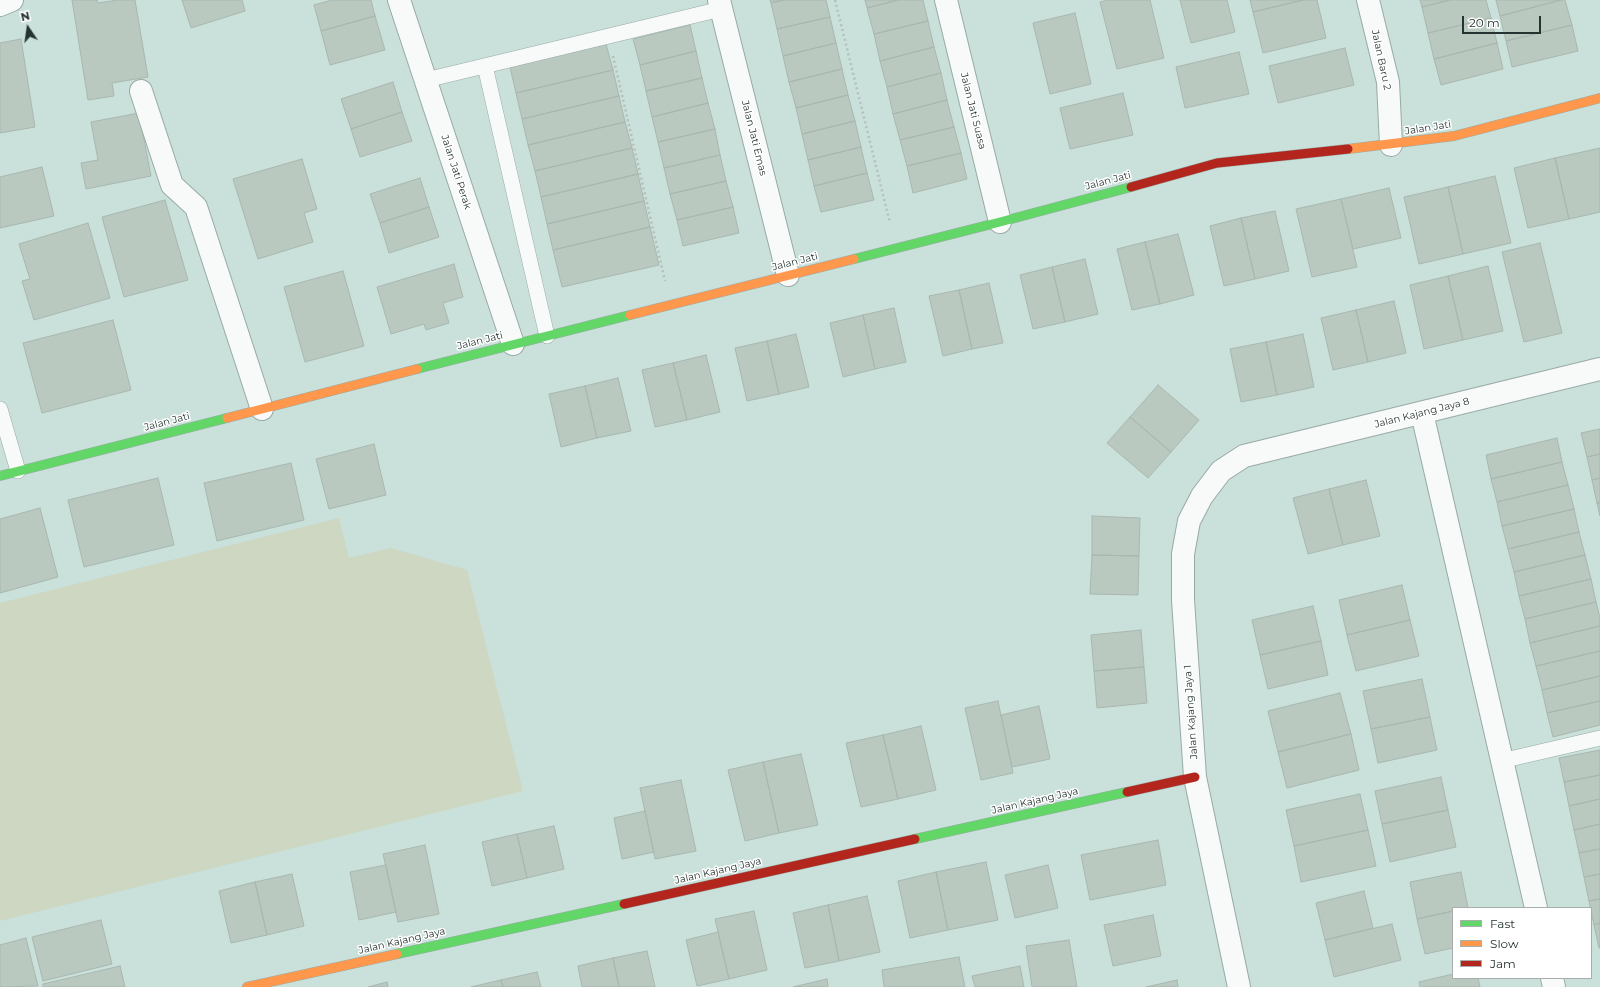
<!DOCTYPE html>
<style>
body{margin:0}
#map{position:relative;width:1600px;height:987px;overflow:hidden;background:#cae0da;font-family:Montserrat,sans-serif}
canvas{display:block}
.legend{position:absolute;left:1452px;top:907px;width:140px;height:72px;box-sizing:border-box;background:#fff;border:1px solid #a8aeac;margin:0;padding:5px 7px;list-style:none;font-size:12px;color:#253430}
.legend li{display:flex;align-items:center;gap:8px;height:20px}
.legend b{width:20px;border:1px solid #a8aeac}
.north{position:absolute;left:8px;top:8px;width:40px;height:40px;-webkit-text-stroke:3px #fff;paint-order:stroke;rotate:347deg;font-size:11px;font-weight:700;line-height:16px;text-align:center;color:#253430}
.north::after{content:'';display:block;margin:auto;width:14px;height:18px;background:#253430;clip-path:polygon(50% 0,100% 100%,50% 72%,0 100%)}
.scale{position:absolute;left:1462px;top:16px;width:79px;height:18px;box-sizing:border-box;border:2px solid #253430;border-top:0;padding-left:5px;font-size:12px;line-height:14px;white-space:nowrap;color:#253430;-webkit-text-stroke:3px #fff;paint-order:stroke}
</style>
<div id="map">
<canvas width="1600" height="987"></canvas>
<ul class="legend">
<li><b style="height:5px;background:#63d668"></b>Fast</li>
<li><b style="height:5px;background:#ff974d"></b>Slow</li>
<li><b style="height:5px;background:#b3261e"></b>Jam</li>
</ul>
<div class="north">N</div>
<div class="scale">20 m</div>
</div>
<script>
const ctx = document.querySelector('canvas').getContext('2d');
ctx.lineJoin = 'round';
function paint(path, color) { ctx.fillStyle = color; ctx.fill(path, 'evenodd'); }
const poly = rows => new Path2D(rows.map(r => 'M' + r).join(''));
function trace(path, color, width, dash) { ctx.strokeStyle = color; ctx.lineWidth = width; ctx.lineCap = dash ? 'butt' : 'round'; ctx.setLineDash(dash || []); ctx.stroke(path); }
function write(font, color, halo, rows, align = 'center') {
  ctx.font = font + ' Montserrat,sans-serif'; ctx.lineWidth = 3; ctx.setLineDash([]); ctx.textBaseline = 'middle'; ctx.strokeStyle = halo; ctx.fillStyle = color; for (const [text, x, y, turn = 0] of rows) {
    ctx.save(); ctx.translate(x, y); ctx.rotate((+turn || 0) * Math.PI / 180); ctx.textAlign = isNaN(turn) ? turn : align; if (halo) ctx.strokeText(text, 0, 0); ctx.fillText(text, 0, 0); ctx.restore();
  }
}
paint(poly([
 [339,518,349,558,391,548,467,570,523,791,0,921,0,603]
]), '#cdd7c2');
const building = poly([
 [72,0,97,0,98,3,118,0,135,0,148,77,112,83,114,96,88,100,72,0],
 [182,0,242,0,245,11,191,28,182,0],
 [332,0,371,0,375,16,321,31,314,5,332,0],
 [770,0,784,0,771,3,770,0],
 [784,0,826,0,830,17,777,29,771,3,784,0],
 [865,0,898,0,867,8,865,0],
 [898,0,923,0,928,21,874,34,867,8,898,0],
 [1108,0,1150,0,1164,58,1117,69,1100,2,1108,0],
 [1180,0,1227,0,1235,32,1191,43,1180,0],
 [1250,0,1303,0,1253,12,1250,0],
 [1303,0,1317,0,1326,38,1263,53,1253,12,1303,0],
 [1420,0,1450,0,1422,7,1420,0],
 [1450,0,1486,0,1491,18,1428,33,1422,7,1450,0],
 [1496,0,1561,0,1500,16,1496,0],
 [1561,0,1565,0,1572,25,1506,41,1500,16,1561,0],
 [1075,13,1091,84,1050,94,1033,23,1075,13],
 [375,16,385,50,330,65,321,31,375,16],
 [830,17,836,43,783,56,777,29,830,17],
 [1491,18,1497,43,1434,59,1428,33,1491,18],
 [928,21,934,47,880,61,874,34,928,21],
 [690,25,696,51,640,65,633,39,690,25],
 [1572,25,1578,51,1512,67,1506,41,1572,25],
 [21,39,35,127,0,133,0,43,21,39],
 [836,43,842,69,789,82,783,56,836,43],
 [1497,43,1503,69,1441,85,1434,59,1497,43],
 [606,44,613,70,516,93,510,67,606,44],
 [934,47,941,73,887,87,880,61,934,47],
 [1345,48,1354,85,1278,103,1269,66,1345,48],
 [696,51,702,78,646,91,640,65,696,51],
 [1239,52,1249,94,1185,108,1176,67,1239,52],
 [842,69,848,95,796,108,789,82,842,69],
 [613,70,619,96,522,119,516,93,613,70],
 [941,73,947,100,893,114,887,87,941,73],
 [702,78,708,103,652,117,646,91,702,78],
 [393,82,402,112,351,129,341,99,393,82],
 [1123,93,1133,135,1070,149,1060,108,1123,93],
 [848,95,855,121,802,134,796,108,848,95],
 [619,96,625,122,528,145,522,119,619,96],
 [947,100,954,127,900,140,893,114,947,100],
 [708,103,715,129,658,142,652,117,708,103],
 [402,112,412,141,360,157,351,129,402,112],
 [139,113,151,176,86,189,81,163,98,160,91,122,139,113],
 [855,121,861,147,808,160,802,134,855,121],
 [625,122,632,148,535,171,528,145,625,122],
 [954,127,961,153,907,166,900,140,954,127],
 [715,129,720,155,664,168,658,142,715,129],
 [861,147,867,173,814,186,808,160,861,147],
 [632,148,638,174,541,197,535,171,632,148],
 [1600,148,1600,212,1569,219,1555,158,1600,148],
 [961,153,967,179,913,193,907,166,961,153],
 [720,155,726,181,670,194,664,168,720,155],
 [1555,158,1569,219,1528,228,1514,168,1555,158],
 [302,159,317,209,304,213,313,242,258,259,233,179,302,159],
 [42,167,54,216,0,228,0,177,42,167],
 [867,173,874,200,821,212,814,186,867,173],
 [638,174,644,201,547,224,541,197,638,174],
 [1495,176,1511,243,1463,254,1448,187,1495,176],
 [420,178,429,207,380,223,370,194,420,178],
 [726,181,733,207,677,220,670,194,726,181],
 [1448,187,1463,254,1419,264,1404,197,1448,187],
 [1389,188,1401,238,1353,249,1341,199,1389,188],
 [1341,199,1357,267,1312,277,1296,209,1341,199],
 [165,200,188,280,124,297,102,217,165,200],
 [644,201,650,227,553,250,547,224,644,201],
 [429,207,439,237,389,253,380,223,429,207],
 [733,207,739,233,683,246,677,220,733,207],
 [1275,211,1289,271,1255,279,1241,218,1275,211],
 [1241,218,1255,279,1224,286,1210,226,1241,218],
 [88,223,110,298,34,320,22,281,30,279,19,244,88,223],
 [650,227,659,265,562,287,553,250,650,227],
 [1178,234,1194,295,1160,304,1145,242,1178,234],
 [1145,242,1160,304,1132,310,1117,249,1145,242],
 [1540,243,1562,333,1524,342,1502,252,1540,243],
 [1085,259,1098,314,1065,322,1052,267,1085,259],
 [454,264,463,297,443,303,449,323,426,330,424,324,391,334,377,287,454,264],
 [1488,266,1503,331,1463,340,1448,276,1488,266],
 [1052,267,1065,322,1033,329,1020,275,1052,267],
 [343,271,364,346,305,362,284,287,343,271],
 [1448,276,1463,340,1424,349,1410,285,1448,276],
 [989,283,1003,343,972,349,959,290,989,283],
 [959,290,972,349,943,356,929,296,959,290],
 [1394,301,1406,353,1368,362,1356,310,1394,301],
 [894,308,906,362,875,369,863,315,894,308],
 [1356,310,1368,362,1333,370,1321,318,1356,310],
 [863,315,875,369,843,377,830,323,863,315],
 [113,320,131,390,42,413,23,343,113,320],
 [796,334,809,387,779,394,767,341,796,334],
 [1303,334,1314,387,1277,395,1266,342,1303,334],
 [767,341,779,394,747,401,735,348,767,341],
 [1266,342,1277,395,1241,402,1230,349,1266,342],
 [706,355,720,412,687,420,673,363,706,355],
 [673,363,687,420,655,427,642,370,673,363],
 [618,378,631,431,597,438,585,386,618,378],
 [1158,385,1199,420,1171,452,1130,417,1158,385],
 [585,386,597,438,561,447,549,394,585,386],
 [1130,417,1171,452,1148,478,1107,443,1130,417],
 [1600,429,1600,454,1587,457,1581,433,1600,429],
 [1557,438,1562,462,1491,479,1486,455,1557,438],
 [374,444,386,495,329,509,316,459,374,444],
 [1600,454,1600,478,1592,480,1587,457,1600,454],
 [1562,462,1568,485,1497,502,1491,479,1562,462],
 [291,463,304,520,217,541,204,483,291,463],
 [158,478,174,545,84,567,68,500,158,478],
 [1600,478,1600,503,1597,503,1592,480,1600,478],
 [1366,480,1380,536,1343,545,1329,489,1366,480],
 [1568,485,1574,509,1502,526,1497,502,1568,485],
 [1329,489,1343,545,1308,554,1293,498,1329,489],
 [1597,503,1600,503,1600,516,1597,503],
 [40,508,58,577,0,593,0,519,40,508],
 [1574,509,1579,532,1508,549,1502,526,1574,509],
 [1092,516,1140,518,1139,556,1092,555,1092,516],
 [1579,532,1585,555,1514,572,1508,549,1579,532],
 [1092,555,1139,556,1138,595,1090,594,1092,555],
 [1585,555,1591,579,1519,596,1514,572,1585,555],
 [1591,579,1596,602,1525,619,1519,596,1591,579],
 [1402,585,1410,620,1347,635,1339,600,1402,585],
 [1596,602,1600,618,1600,626,1530,643,1525,619,1596,602],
 [1313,606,1321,641,1260,655,1252,620,1313,606],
 [1410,620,1419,656,1356,671,1347,635,1410,620],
 [1600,626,1600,651,1536,666,1530,643,1600,626],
 [1141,630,1144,667,1094,671,1091,635,1141,630],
 [1321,641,1328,675,1268,689,1260,655,1321,641],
 [1600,651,1600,676,1542,690,1536,666,1600,651],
 [1144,667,1147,703,1097,708,1094,671,1144,667],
 [1600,676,1600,701,1547,713,1542,690,1600,676],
 [1422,679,1430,717,1371,729,1363,691,1422,679],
 [1340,693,1351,734,1278,752,1268,711,1340,693],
 [998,701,1013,773,981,780,965,708,998,701],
 [1600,701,1600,725,1553,737,1547,713,1600,701],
 [1039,706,1050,759,1012,767,1001,715,1039,706],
 [1430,717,1437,750,1378,763,1371,729,1430,717],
 [921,726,936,790,898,799,883,735,921,726],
 [1351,734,1359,770,1287,788,1278,752,1351,734],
 [883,735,898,799,861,807,846,743,883,735],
 [1600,750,1600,775,1564,782,1559,758,1600,750],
 [801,754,818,825,779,833,763,762,801,754],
 [763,762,779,833,745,841,728,770,763,762],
 [1600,775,1600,799,1569,806,1564,782,1600,775],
 [1441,777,1448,810,1382,824,1375,791,1441,777],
 [681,780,696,851,655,859,640,788,681,780],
 [1360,794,1368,830,1294,846,1286,810,1360,794],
 [1600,799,1600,824,1574,830,1569,806,1600,799],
 [1448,810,1456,847,1390,862,1382,824,1448,810],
 [645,811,654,852,622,859,614,818,645,811],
 [1600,824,1600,849,1579,853,1574,830,1600,824],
 [554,826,564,869,527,878,517,834,554,826],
 [1368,830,1376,866,1301,882,1294,846,1368,830],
 [517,834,527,878,492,886,482,842,517,834],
 [1158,840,1166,885,1090,900,1081,855,1158,840],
 [425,845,439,914,398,922,383,854,425,845],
 [1600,849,1600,874,1584,877,1579,853,1600,849],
 [986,862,998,920,948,930,936,872,986,862],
 [386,865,396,912,359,920,350,872,386,865],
 [1048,865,1058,908,1015,918,1005,875,1048,865],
 [936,872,948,930,910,938,898,881,936,872],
 [1461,872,1468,908,1453,908,1453,911,1417,919,1410,882,1461,872],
 [292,874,304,926,267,935,255,882,292,874],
 [1600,874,1600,899,1589,901,1584,877,1600,874],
 [255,882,267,935,231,943,219,891,255,882],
 [1364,891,1373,928,1325,940,1316,903,1364,891],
 [867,896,880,952,839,961,828,905,867,896],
 [1600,899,1600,923,1594,925,1589,901,1600,899],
 [828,905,839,961,805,968,793,913,828,905],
 [754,911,767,970,729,979,715,919,754,911],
 [1453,911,1453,948,1425,954,1417,919,1453,911],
 [1153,915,1161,956,1113,966,1104,925,1153,915],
 [101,920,112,964,43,981,32,937,101,920],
 [1600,923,1600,948,1599,948,1594,925,1600,923],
 [1392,924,1401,960,1334,977,1325,940,1392,924],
 [718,932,729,979,697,986,686,940,718,932],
 [26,938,38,986,0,987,0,945,26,938],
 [1069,940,1077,987,1032,987,1026,946,1069,940],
 [647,951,655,987,619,987,613,958,647,951],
 [959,957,965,987,884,987,882,970,959,957],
 [613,958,619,987,582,987,578,966,613,958],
 [120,966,125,987,43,987,43,984,120,966],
 [1020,966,1024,987,975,987,972,976,1020,966],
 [537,972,541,987,503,987,501,980,537,972],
 [1453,974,1453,978,1478,978,1480,987,1420,987,1419,982,1453,974],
 [827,979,828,987,793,987,827,979],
 [501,980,503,987,471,987,501,980],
 [1177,980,1178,987,1146,987,1177,980],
 [387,982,388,987,368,987,387,982]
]);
paint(building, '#bac9c0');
trace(building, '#a8b7af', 1);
const lane = poly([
 [485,66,547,336],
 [426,80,721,9],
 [0,409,18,471],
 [1501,761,1600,738]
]);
const street = poly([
 [399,0,513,344],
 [719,0,788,275],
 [946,0,1000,222],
 [1368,0,1388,82,1391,145],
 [0,5,12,0],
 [141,91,172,185,196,207,262,409],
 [1422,413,1536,908],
 [1552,978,1554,987],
 [1239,987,1195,777,1183,600,1183,554,1189,521,1202,496,1221,471,1244,456,1600,369]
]);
const fast = poly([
 [854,259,1000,222,1131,187],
 [417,369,630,315],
 [0,476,227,418],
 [915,839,1127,792],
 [397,954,624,904]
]);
const slow = poly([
 [1348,149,1454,136,1600,98],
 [630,315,854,259],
 [227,418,417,369],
 [247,987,397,954]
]);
const jam = poly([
 [1131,187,1217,163,1348,149],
 [1127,792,1195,777],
 [624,904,915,839]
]);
trace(lane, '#98aaa5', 16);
trace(street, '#98aaa5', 24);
trace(fast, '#98aaa5', 10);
trace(slow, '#98aaa5', 10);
trace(jam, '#98aaa5', 10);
trace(poly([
 [835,0,890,223],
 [613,56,665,281]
]), '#b5bfbc', 2.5, [2, 3]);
trace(lane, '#f7faf9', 15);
trace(street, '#f7faf9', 22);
trace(fast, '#63d668', 9);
trace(slow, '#ff974d', 9);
trace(jam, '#b3261e', 9);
write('10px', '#253430', '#fff', [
 ["Jalan Baru 2",1381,60,78],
 ["Jalan Jati Suasa",973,111,76],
 ["Jalan Jati",1428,128,-9],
 ["Jalan Jati Emas",754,138,76],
 ["Jalan Jati Perak",456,172,72],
 ["Jalan Jati",1108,181,-15],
 ["Jalan Jati",795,262,-14],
 ["Jalan Jati",480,341,-14],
 ["Jalan Kajang Jaya 8",1422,413,-14],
 ["Jalan Jati",167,422,-15],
 ["Jalan Kajang Jaya 1",1191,712,-94],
 ["Jalan Kajang Jaya",1035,801,-13],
 ["Jalan Kajang Jaya",718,871,-13],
 ["Jalan Kajang Jaya",402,941,-13]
]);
</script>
